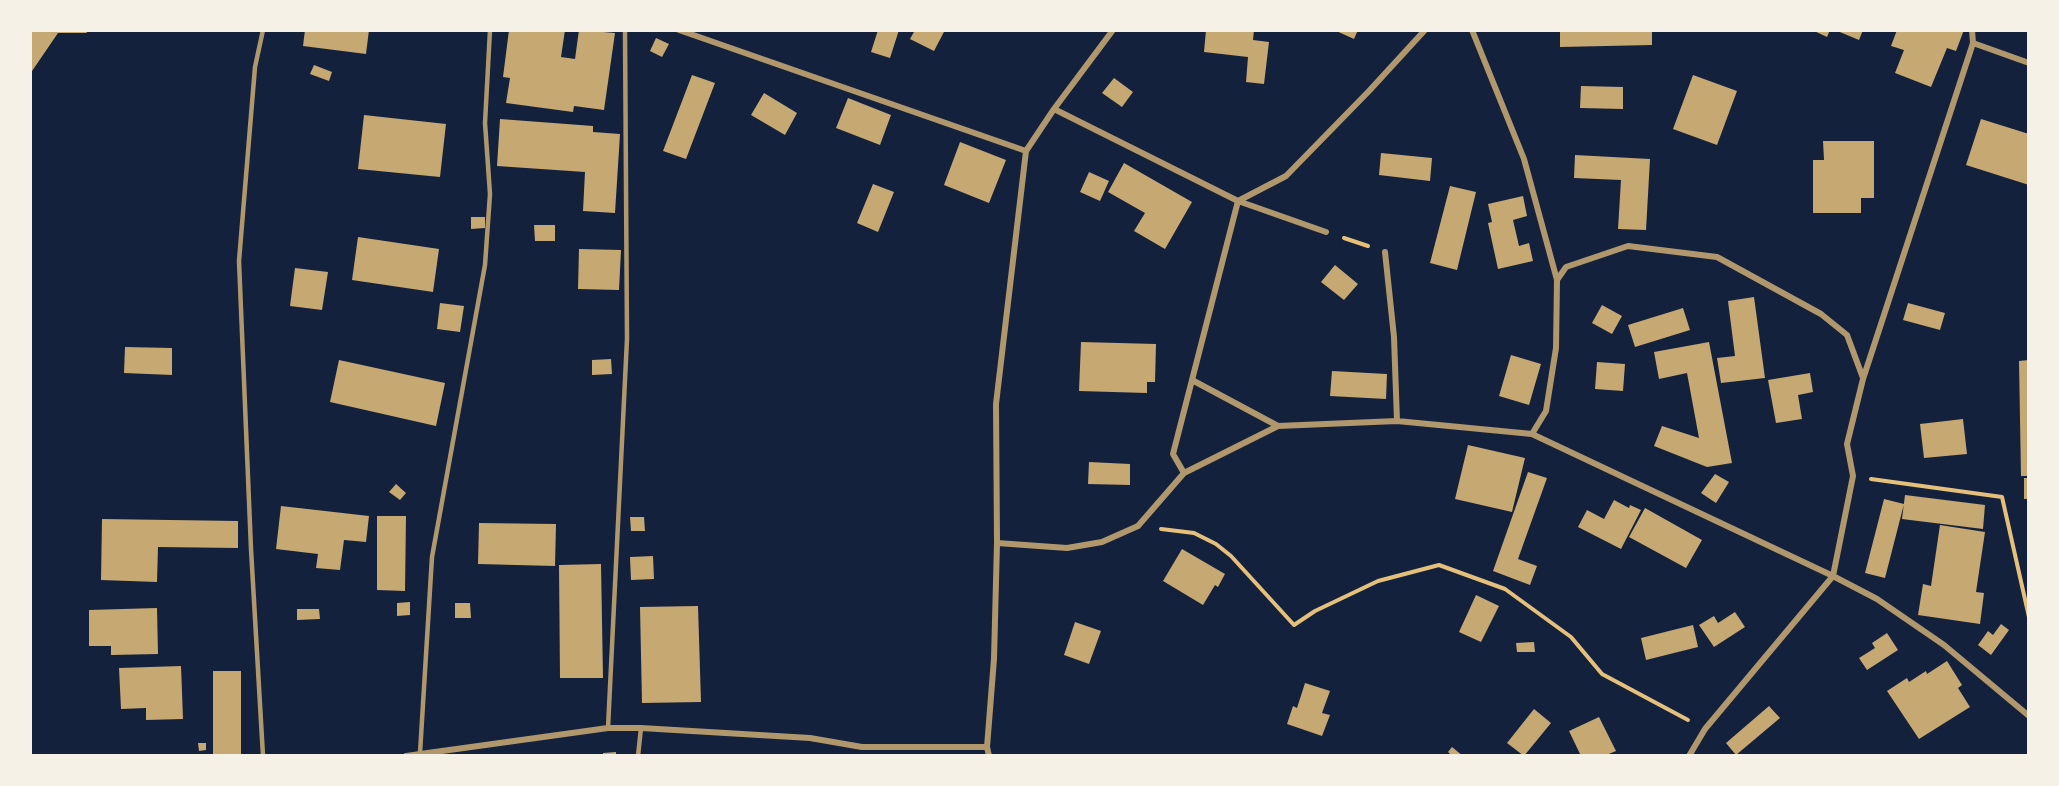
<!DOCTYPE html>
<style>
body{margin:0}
#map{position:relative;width:2059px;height:786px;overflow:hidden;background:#14213d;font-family:Commissioner,sans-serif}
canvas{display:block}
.frame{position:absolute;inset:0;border:32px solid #f6f1e7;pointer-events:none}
</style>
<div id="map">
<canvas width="2059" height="786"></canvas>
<div class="frame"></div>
</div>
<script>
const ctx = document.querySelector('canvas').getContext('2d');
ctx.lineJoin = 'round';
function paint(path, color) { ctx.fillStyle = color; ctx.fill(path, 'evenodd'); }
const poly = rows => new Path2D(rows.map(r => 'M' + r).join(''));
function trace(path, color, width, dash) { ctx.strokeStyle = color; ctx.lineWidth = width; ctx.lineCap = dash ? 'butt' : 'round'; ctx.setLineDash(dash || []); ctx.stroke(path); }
paint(poly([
 [30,30,85,30,87,33,58,33,30,74],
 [305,30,369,30,366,54,303,46],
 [509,30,565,30,561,57,575,59,579,30,615,33,604,110,574,106,573,112,506,103,510,78,503,77],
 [878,30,899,30,890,58,871,52],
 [915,30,945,30,934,51,910,39],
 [1206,30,1254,30,1253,40,1269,42,1264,84,1246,82,1248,57,1204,52],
 [1334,30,1358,30,1354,39],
 [1560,30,1652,30,1652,45,1560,47],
 [1812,30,1830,30,1827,37],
 [1835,30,1863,30,1859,40],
 [1897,30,1964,30,1956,51,1947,48,1931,87,1895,73,1904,50,1891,46],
 [656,38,669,44,662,57,650,51],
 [314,65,332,72,329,81,310,74],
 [692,75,715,83,686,159,663,151],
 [1693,75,1737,91,1717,145,1673,129],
 [1114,78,1133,92,1122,107,1102,93],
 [1581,86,1623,87,1623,109,1580,108],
 [764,93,797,113,785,135,751,115],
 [848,98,891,115,880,145,836,128],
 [364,115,446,124,440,177,358,169],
 [500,119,593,126,593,132,620,134,615,213,583,211,585,172,497,166],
 [1981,119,2029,134,2029,185,1966,165],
 [1823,141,1874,141,1874,198,1861,198,1861,213,1813,213,1813,160,1824,160],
 [960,142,1006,160,989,203,944,185],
 [1381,153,1432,158,1430,181,1379,175],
 [1575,155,1650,159,1646,230,1618,229,1621,180,1574,178],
 [1124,163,1192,202,1165,249,1134,231,1145,213,1108,192],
 [1089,172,1109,181,1100,201,1080,192],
 [873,184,894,192,878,232,857,223],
 [1450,186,1476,192,1457,270,1430,263],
 [1523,196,1527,216,1513,220,1519,246,1529,243,1533,261,1498,269,1488,223,1492,222,1488,204],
 [471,217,485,217,485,228,471,229],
 [534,225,555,225,555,241,535,241],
 [358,237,439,249,433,292,352,280],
 [579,249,621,250,619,290,578,289],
 [1335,265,1358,284,1344,300,1321,282],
 [295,268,328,272,322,310,290,306],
 [1754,297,1765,378,1721,383,1717,358,1735,356,1728,301],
 [440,303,464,306,460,332,437,329],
 [1908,303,1945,313,1940,330,1903,320],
 [1602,305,1622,316,1612,334,1592,323],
 [1683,308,1690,330,1635,347,1628,325],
 [1081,342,1156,344,1155,382,1147,382,1147,393,1079,391],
 [1709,342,1732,463,1707,467,1654,446,1662,426,1699,438,1687,373,1659,379,1654,352],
 [125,347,172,348,172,375,124,373],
 [1511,355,1541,364,1529,405,1499,396],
 [611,359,612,374,592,375,592,360],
 [339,360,445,383,436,426,330,402],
 [2029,360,2029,476,2021,476,2019,361],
 [1597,362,1625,364,1623,391,1595,389],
 [1332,371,1387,374,1386,399,1330,396],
 [1810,373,1813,392,1798,395,1802,419,1776,423,1768,380],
 [1963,419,1967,454,1924,458,1920,424],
 [1468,445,1525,458,1512,512,1455,499],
 [1089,462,1130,464,1130,485,1088,484],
 [1528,472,1547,478,1518,559,1537,566,1530,585,1493,571],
 [1715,474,1729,482,1716,503,1701,493],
 [2024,478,2029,478,2029,499,2024,499],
 [396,484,406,493,400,500,389,492],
 [1905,495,1985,505,1983,529,1902,519],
 [1884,499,1904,504,1885,578,1865,573],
 [1614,500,1629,508,1630,505,1641,510,1621,549,1578,527,1587,510,1604,519],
 [281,506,369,516,366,542,344,540,340,570,316,568,318,554,276,549],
 [1645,508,1702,540,1686,568,1629,537],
 [377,516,406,516,405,591,377,590],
 [630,517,644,517,645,531,631,531],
 [102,519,238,521,238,548,158,547,157,582,101,580],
 [479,523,556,524,555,566,478,564],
 [1940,525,1985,532,1976,592,1984,593,1980,624,1918,615,1923,584,1931,586],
 [1182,549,1225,574,1218,587,1215,585,1203,605,1163,581],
 [653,556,654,579,631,580,630,557],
 [601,564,603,678,560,678,559,565],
 [1476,595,1499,606,1481,642,1459,632],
 [410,602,410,615,397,616,397,603],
 [455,603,470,603,471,618,455,618],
 [698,606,701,702,642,703,640,607],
 [157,608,158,654,111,655,111,646,89,646,89,610],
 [297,609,319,609,320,619,297,620],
 [1735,612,1745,627,1714,647,1699,625,1714,616,1718,623],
 [1075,622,1101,631,1089,664,1064,655],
 [2001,624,2009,630,1991,655,1978,645,1988,631,1993,635],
 [1693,625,1698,647,1646,660,1641,638],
 [1887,633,1898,650,1867,670,1859,658,1875,648,1872,643],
 [1534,642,1535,652,1517,652,1516,643],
 [1947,661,1962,685,1958,688,1970,707,1919,739,1887,691,1907,678,1909,682,1926,671,1927,674],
 [181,666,183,719,146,720,146,708,121,709,119,668],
 [213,671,241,671,241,756,213,756],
 [1305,683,1330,691,1322,713,1330,715,1322,736,1287,724,1293,706,1297,708],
 [1769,706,1780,718,1736,755,1726,743],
 [1534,709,1551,723,1524,756,1507,743],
 [1599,717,1616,751,1604,756,1581,756,1569,731],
 [198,743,206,743,206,750,199,751],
 [1452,747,1463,756,1452,756,1448,752],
 [616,752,616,756,603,756,603,753]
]), '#c6a872');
trace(poly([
 [1344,238,1368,246],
 [1871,479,2002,497,2029,617],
 [1161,529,1194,533,1216,544,1231,556,1294,625,1315,611,1378,581,1439,565,1505,589,1571,637,1602,674,1688,720]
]), '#e5c07b', 4);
trace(poly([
 [608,728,627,339,625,30],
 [420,753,432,557,485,265,490,194,485,123,490,30],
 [263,756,251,549,239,261,255,67,263,30],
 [638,756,641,728]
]), '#b1986c', 4.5);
trace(poly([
 [679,30,1026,151],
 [1472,30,1524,159,1557,280],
 [1973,43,2029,63],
 [1054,109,1238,201,1286,176,1369,91,1425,30],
 [1385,252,1394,337,1397,421],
 [1278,426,1192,380,1238,201,1326,232],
 [1532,434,1546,411,1556,348,1557,280,1566,267,1628,246,1717,257,1821,314,1847,335,1863,378],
 [1184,473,1173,454,1192,380],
 [997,543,1067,548,1102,542,1138,526,1184,473,1278,426,1397,421,1532,434,1833,576,1877,599,1944,645,2029,716],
 [406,756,608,728,641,728,810,738,862,747,987,747],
 [989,756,987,747,994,659,997,543,996,404,1026,151,1054,109,1113,30],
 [1689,756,1705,729,1833,576,1853,476,1847,444,1863,379,1973,43,1972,30]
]), '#b1986c', 6);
</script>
